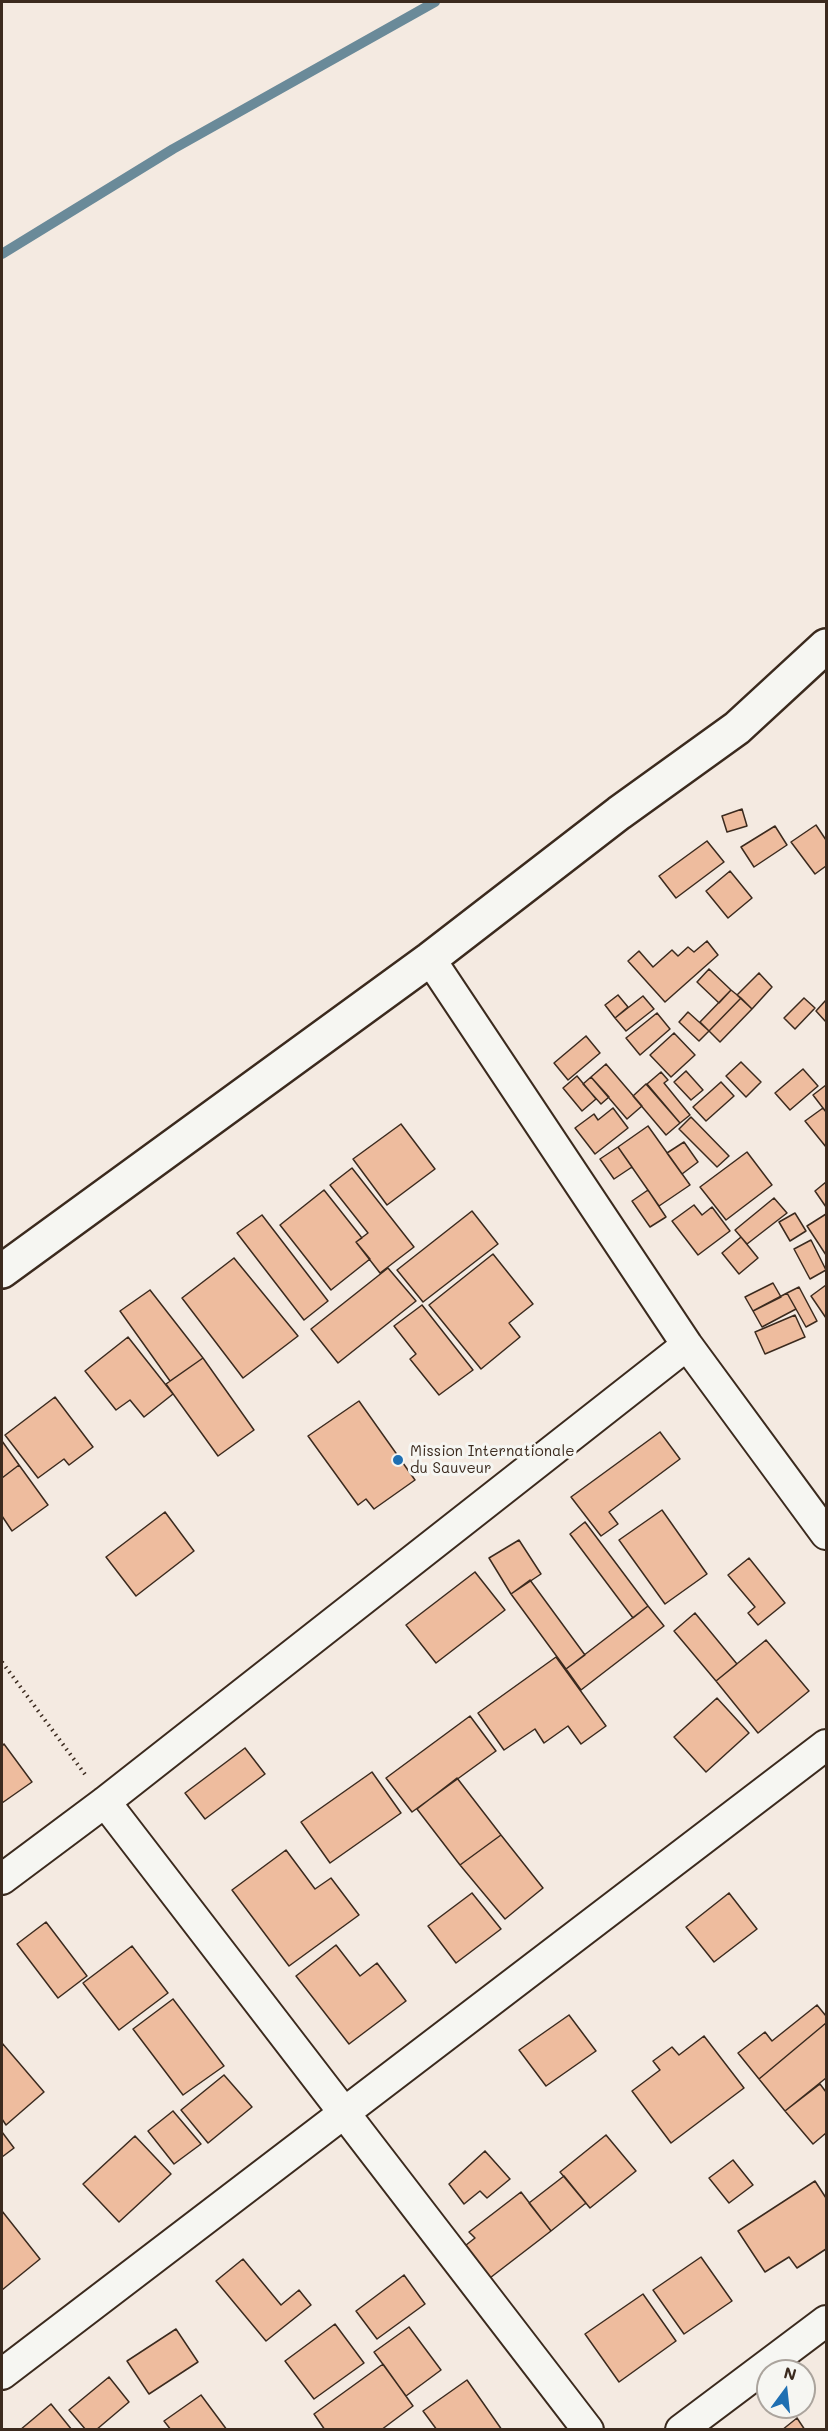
<!DOCTYPE html>
<style>
body{margin:0}
#map{position:relative;width:828px;height:2431px;overflow:hidden;background:#f4eae1;font-family:Mali,sans-serif}
canvas{display:block}
.frame{position:absolute;inset:0;border:3px solid #3b2a1e;pointer-events:none}
.north{position:absolute;left:756px;top:2359px;width:60px;height:60px;box-sizing:border-box;background:#f6f6f2;border:2px solid #aba49d;border-radius:50%;rotate:15deg;font-size:16px;font-weight:700;line-height:24px;text-align:center;color:#3b2a1e}
.north::after{content:'';display:block;margin:auto;width:21px;height:27px;background:#1f6fb2;clip-path:polygon(50% 0,100% 100%,50% 72%,0 100%)}
</style>
<div id="map">
<canvas width="828" height="2431"></canvas>
<div class="frame"></div>
<div class="north">N</div>
</div>
<script>
const ctx = document.querySelector('canvas').getContext('2d');
ctx.lineJoin = 'round';
const poly = rows => new Path2D(rows.map(r => 'M' + r).join(''));
function trace(path, color, width, dash) { ctx.strokeStyle = color; ctx.lineWidth = width; ctx.lineCap = dash ? 'butt' : 'round'; ctx.setLineDash(dash || []); ctx.stroke(path); }
function paint(path, color) { ctx.fillStyle = color; ctx.fill(path, 'evenodd'); }
function write(font, color, halo, rows, align = 'center') {
  ctx.font = font + ' Mali,sans-serif'; ctx.lineWidth = 6; ctx.setLineDash([]); ctx.textBaseline = 'middle'; ctx.strokeStyle = halo; ctx.fillStyle = color; for (const [text, x, y, turn = 0] of rows) {
    ctx.save(); ctx.translate(x, y); ctx.rotate((+turn || 0) * Math.PI / 180); ctx.textAlign = isNaN(turn) ? turn : align; if (halo) ctx.strokeText(text, 0, 0); ctx.fillText(text, 0, 0); ctx.restore();
  }
}
trace(poly([
 [2,254,173,149,435,2]
]), '#6a8a99', 10);
const building = poly([
 [742,809,747,826,727,832,722,816,742,809],
 [816,825,826,840,826,866,815,874,791,842,816,825],
 [775,826,787,845,754,867,741,847,775,826],
 [707,841,724,862,676,898,659,876,707,841],
 [730,871,752,898,728,918,706,891,730,871],
 [707,941,718,955,665,1002,628,961,639,951,653,967,672,950,678,956,688,947,694,952,707,941],
 [709,969,731,990,719,1003,697,982,709,969],
 [759,973,772,987,752,1009,737,995,759,973],
 [731,990,741,998,709,1031,700,1022,731,990],
 [618,995,628,1007,615,1018,605,1005,618,995],
 [643,996,654,1009,626,1031,615,1018,643,996],
 [741,998,752,1009,720,1042,709,1031,741,998],
 [804,998,815,1008,795,1029,784,1018,804,998],
 [826,1000,826,1022,816,1011,826,1000],
 [688,1012,709,1031,699,1041,679,1022,688,1012],
 [657,1013,670,1029,640,1055,626,1038,657,1013],
 [674,1033,695,1055,671,1077,650,1055,674,1033],
 [586,1036,600,1053,568,1080,554,1063,586,1036],
 [741,1062,761,1082,746,1097,726,1076,741,1062],
 [606,1064,642,1106,627,1119,591,1077,606,1064],
 [803,1069,818,1086,790,1110,775,1093,803,1069],
 [686,1071,703,1090,691,1100,674,1082,686,1071],
 [661,1072,668,1080,664,1083,690,1115,680,1123,647,1084,661,1072],
 [577,1076,596,1099,582,1111,563,1088,577,1076],
 [591,1077,609,1097,601,1104,583,1084,591,1077],
 [721,1082,734,1096,706,1121,693,1107,721,1082],
 [646,1084,680,1123,666,1135,633,1096,646,1084],
 [826,1085,826,1112,813,1095,826,1085],
 [613,1108,628,1128,595,1154,575,1128,594,1114,598,1120,613,1108],
 [823,1108,826,1112,826,1147,805,1121,823,1108],
 [691,1117,729,1156,717,1167,679,1129,691,1117],
 [401,1124,435,1169,387,1205,353,1159,401,1124],
 [648,1126,690,1185,659,1206,618,1147,648,1126],
 [684,1142,698,1162,682,1174,667,1153,684,1142],
 [618,1147,632,1167,614,1179,600,1159,618,1147],
 [747,1152,772,1185,726,1220,700,1187,747,1152],
 [352,1168,414,1247,380,1273,356,1242,368,1233,330,1185,352,1168],
 [826,1182,826,1207,815,1191,826,1182],
 [324,1190,362,1238,356,1242,370,1259,331,1290,280,1225,324,1190],
 [648,1190,666,1217,650,1227,632,1201,648,1190],
 [774,1198,787,1213,747,1244,735,1230,774,1198],
 [694,1205,702,1215,712,1207,730,1231,698,1255,672,1221,694,1205],
 [472,1211,498,1244,423,1302,397,1270,472,1211],
 [795,1213,806,1231,790,1241,779,1222,795,1213],
 [826,1214,826,1255,807,1226,826,1214],
 [262,1215,328,1301,304,1320,237,1233,262,1215],
 [741,1237,758,1258,739,1274,722,1253,741,1237],
 [811,1240,826,1270,810,1279,794,1249,811,1240],
 [493,1254,533,1304,509,1323,520,1337,481,1369,429,1305,493,1254],
 [234,1258,298,1336,243,1378,182,1298,234,1258],
 [388,1268,416,1301,338,1363,311,1329,388,1268],
 [773,1283,781,1297,753,1311,745,1297,773,1283],
 [826,1285,826,1318,811,1296,826,1285],
 [799,1287,817,1321,806,1327,787,1293,799,1287],
 [150,1290,203,1358,170,1381,120,1311,150,1290],
 [787,1293,796,1309,762,1327,753,1311,787,1293],
 [422,1305,473,1370,439,1395,410,1359,416,1354,394,1326,422,1305],
 [795,1315,805,1337,765,1354,755,1332,795,1315],
 [128,1337,173,1394,144,1417,130,1400,116,1410,85,1371,128,1337],
 [203,1358,254,1430,218,1456,166,1384,203,1358],
 [55,1397,93,1447,69,1465,64,1459,38,1478,5,1435,55,1397],
 [359,1401,415,1480,374,1509,366,1499,358,1505,308,1436,359,1401],
 [660,1432,680,1459,609,1512,618,1524,601,1536,571,1497,660,1432],
 [2,1441,19,1465,2,1478,2,1441],
 [19,1465,48,1505,12,1531,2,1516,2,1478,19,1465],
 [662,1510,707,1574,665,1604,619,1540,662,1510],
 [165,1512,194,1551,136,1596,106,1557,165,1512],
 [585,1522,648,1606,633,1618,570,1534,585,1522],
 [519,1540,541,1574,511,1594,489,1558,519,1540],
 [749,1558,785,1603,758,1625,748,1613,755,1607,728,1575,749,1558],
 [475,1572,505,1610,436,1663,406,1625,475,1572],
 [530,1580,585,1655,566,1669,511,1594,530,1580],
 [648,1606,664,1626,581,1690,566,1669,648,1606],
 [695,1613,737,1664,716,1681,674,1631,695,1613],
 [766,1640,809,1691,758,1733,716,1681,766,1640],
 [556,1657,606,1726,581,1744,568,1726,544,1743,535,1729,504,1750,478,1713,556,1657],
 [717,1698,749,1733,706,1772,674,1737,717,1698],
 [470,1716,496,1751,412,1812,386,1778,470,1716],
 [4,1744,32,1782,2,1803,2,1746,4,1744],
 [245,1748,265,1774,205,1819,185,1793,245,1748],
 [372,1772,401,1813,330,1863,301,1822,372,1772],
 [457,1778,501,1835,460,1865,417,1809,457,1778],
 [501,1835,543,1888,505,1919,460,1865,501,1835],
 [286,1850,315,1889,331,1878,359,1915,289,1966,232,1890,286,1850],
 [472,1893,501,1929,456,1963,428,1926,472,1893],
 [729,1893,757,1929,714,1962,686,1927,729,1893],
 [46,1922,87,1976,58,1998,17,1944,46,1922],
 [336,1945,360,1976,377,1963,406,2001,349,2044,296,1976,336,1945],
 [132,1946,168,1993,119,2030,83,1983,132,1946],
 [173,1999,224,2066,183,2095,133,2029,173,1999],
 [817,2005,826,2016,826,2023,759,2079,738,2053,765,2032,772,2041,817,2005],
 [569,2015,596,2051,546,2086,519,2050,569,2015],
 [826,2023,826,2078,785,2111,759,2079,826,2023],
 [704,2036,744,2088,671,2143,632,2091,660,2070,653,2061,672,2047,679,2055,704,2036],
 [2,2043,44,2092,6,2125,2,2119,2,2043],
 [224,2075,252,2107,208,2143,181,2110,224,2075],
 [820,2084,826,2092,826,2133,813,2144,785,2111,820,2084],
 [173,2111,201,2144,174,2164,148,2131,173,2111],
 [2,2132,14,2148,2,2157,2,2132],
 [606,2135,636,2171,590,2208,560,2172,606,2135],
 [135,2136,171,2174,119,2222,83,2184,135,2136],
 [485,2151,510,2179,487,2198,480,2191,464,2204,449,2184,485,2151],
 [733,2160,753,2185,729,2203,709,2178,733,2160],
 [564,2176,586,2203,551,2231,529,2203,564,2176],
 [815,2181,826,2198,826,2249,797,2268,789,2257,765,2272,738,2231,815,2181],
 [521,2192,551,2231,486,2281,461,2249,475,2238,469,2232,521,2192],
 [2,2211,40,2259,2,2290,2,2211],
 [701,2257,732,2301,684,2334,653,2290,701,2257],
 [243,2259,281,2305,299,2290,311,2305,266,2341,216,2281,243,2259],
 [404,2275,425,2304,377,2339,356,2311,404,2275],
 [643,2294,676,2341,619,2382,585,2334,643,2294],
 [335,2324,364,2363,314,2399,285,2361,335,2324],
 [409,2327,441,2370,406,2396,374,2352,409,2327],
 [176,2329,198,2362,149,2394,127,2361,176,2329],
 [383,2364,413,2406,381,2430,325,2430,314,2414,383,2364],
 [109,2377,129,2402,96,2430,86,2430,69,2410,109,2377],
 [467,2380,502,2430,437,2430,423,2411,467,2380],
 [201,2395,227,2430,171,2430,164,2421,201,2395],
 [51,2404,72,2430,20,2430,51,2404],
 [797,2418,805,2430,782,2430,797,2418]
]);
paint(building, '#eebc9e');
trace(building, '#3b2a1e', 1.5);
const minor = poly([
 [430,959,687,1345,826,1534],
 [105,1802,588,2430],
 [2,1879,105,1802,687,1345],
 [2,2374,826,1745],
 [681,2430,826,2321]
]);
const tertiary = poly([
 [2,1271,430,959,619,813,737,728,826,646]
]);
trace(minor, '#3b2a1e', 34);
trace(tertiary, '#3b2a1e', 38);
trace(poly([
 [2,1662,87,1777]
]), '#3b2a1e', 4, [1.5, 4.5]);
trace(minor, '#f6f6f2', 30);
trace(tertiary, '#f6f6f2', 33);
for (const [x, y, r, color] of [
 [398,1460,6,"#1f6fb2"]
]) { const dot = new Path2D(); dot.arc(x, y, r, 0, 2 * Math.PI); ctx.fillStyle = color; ctx.fill(dot); trace(dot, '#f6f6f2', 2); }
write('15px', '#3b2a1e', '#f6f6f2', [
 ["Mission Internationale",410,1451],
 ["du Sauveur",410,1468]
], 'left');
</script>
